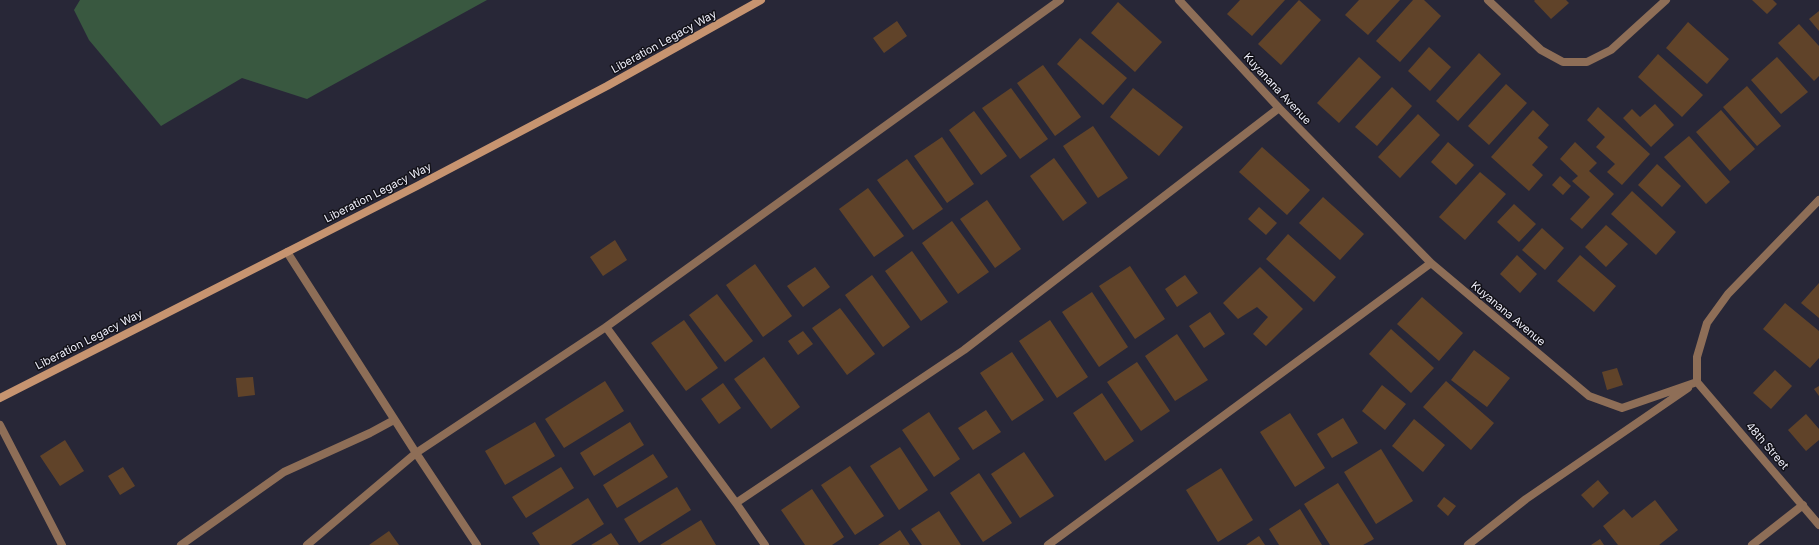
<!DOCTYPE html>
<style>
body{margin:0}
canvas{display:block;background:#282737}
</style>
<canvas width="1819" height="545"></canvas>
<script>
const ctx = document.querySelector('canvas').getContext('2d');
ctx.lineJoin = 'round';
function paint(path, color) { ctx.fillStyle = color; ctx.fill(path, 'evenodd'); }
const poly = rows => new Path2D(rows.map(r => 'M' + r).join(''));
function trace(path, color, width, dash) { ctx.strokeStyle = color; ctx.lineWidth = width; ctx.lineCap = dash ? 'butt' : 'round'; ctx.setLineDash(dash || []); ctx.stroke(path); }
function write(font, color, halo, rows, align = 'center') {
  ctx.font = font + ' Inter,sans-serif'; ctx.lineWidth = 3; ctx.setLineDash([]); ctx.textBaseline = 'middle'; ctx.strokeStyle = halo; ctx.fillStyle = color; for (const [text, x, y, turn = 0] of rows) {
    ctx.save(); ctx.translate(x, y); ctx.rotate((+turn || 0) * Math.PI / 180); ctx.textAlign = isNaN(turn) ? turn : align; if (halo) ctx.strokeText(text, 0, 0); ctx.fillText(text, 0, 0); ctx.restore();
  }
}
paint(poly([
 [80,0,487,0,307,99,242,78,161,126,89,40,74,10]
]), '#395840');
paint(poly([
 [1240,0,1285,0,1252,36,1227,14],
 [1299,0,1321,20,1281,65,1258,44],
 [1359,0,1400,0,1368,35,1345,15],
 [1413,0,1424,0,1441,16,1400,62,1376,41],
 [1535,0,1566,0,1569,3,1551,19,1534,1],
 [1752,0,1773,0,1777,4,1767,14],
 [1118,2,1162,42,1135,72,1091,33],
 [1819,11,1819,31,1809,19],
 [897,21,907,36,884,53,873,38],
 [1688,22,1729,59,1707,84,1666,48],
 [1799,24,1819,46,1819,76,1814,81,1778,43],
 [1080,38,1127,78,1103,105,1057,64],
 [1429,47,1451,67,1430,91,1408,71],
 [1479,53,1501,74,1458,121,1436,101],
 [1658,54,1703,95,1682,117,1638,77],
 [1359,57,1381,77,1339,123,1317,103],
 [1777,57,1808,92,1781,114,1751,80],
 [1043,65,1081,117,1055,136,1017,83],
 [1506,84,1527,103,1489,145,1468,126],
 [1747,86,1781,126,1757,146,1723,107],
 [1392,87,1412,106,1377,146,1355,127],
 [1011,88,1048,139,1020,159,982,108],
 [1133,88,1183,127,1159,156,1110,117],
 [1655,104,1674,125,1651,147,1623,118,1632,109,1640,117],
 [1598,107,1650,154,1622,185,1607,172,1615,164,1596,147,1605,137,1587,120],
 [1533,110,1549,125,1538,138,1548,147,1532,165,1543,175,1529,191,1491,157],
 [1721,110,1755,149,1730,171,1696,132],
 [974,111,1007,156,981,175,949,130],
 [1418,114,1440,135,1400,178,1378,157],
 [1093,126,1128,178,1098,198,1063,146],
 [1689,136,1730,182,1706,204,1664,157],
 [942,137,974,184,947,203,914,156],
 [1448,142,1474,165,1456,185,1431,162],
 [1575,142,1597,163,1589,171,1614,194,1582,229,1570,219,1590,197,1572,181,1578,176,1560,159],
 [1262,147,1310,190,1287,215,1239,172],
 [1054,158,1087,203,1063,221,1030,176],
 [907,159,943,209,913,230,877,180],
 [1657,164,1681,186,1662,207,1638,185],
 [1480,172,1506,194,1465,240,1439,217],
 [1560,176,1571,186,1563,195,1552,185],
 [868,188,904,236,874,257,839,209],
 [1632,191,1676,232,1656,255,1611,214],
 [1323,197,1364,234,1340,260,1299,223],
 [987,200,1021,249,995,268,960,219],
 [1514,204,1536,224,1519,242,1497,222],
 [1259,207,1277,223,1266,235,1248,219],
 [952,221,989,272,958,294,922,243],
 [1606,225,1628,244,1606,267,1585,247],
 [1542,228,1564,248,1545,270,1522,250],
 [1288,234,1336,277,1314,302,1266,259],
 [615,240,627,260,603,276,590,257],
 [912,251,948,302,921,321,885,271],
 [1517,255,1537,274,1520,293,1500,274],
 [1580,255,1616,286,1594,312,1557,281],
 [755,264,792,316,763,337,726,285],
 [1130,266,1165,319,1135,339,1099,286],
 [815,267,830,287,803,307,787,286],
 [1260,267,1303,309,1266,346,1253,334,1268,317,1257,307,1238,319,1223,303],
 [872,275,910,327,883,347,845,295],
 [1185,275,1198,293,1177,307,1165,289],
 [1819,283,1819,318,1801,303],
 [1092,292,1128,347,1099,367,1062,312],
 [717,294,753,341,725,362,689,315],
 [1422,297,1463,333,1439,361,1397,324],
 [1785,303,1819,331,1819,358,1810,368,1763,329],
 [840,308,875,354,847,375,812,328],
 [1210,312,1225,334,1204,348,1189,326],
 [684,320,718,368,686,391,651,343],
 [1050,320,1088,377,1057,398,1019,341],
 [1391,329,1434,368,1411,393,1369,354],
 [803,331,813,344,798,355,788,341],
 [1177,334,1208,380,1175,401,1145,356],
 [1474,350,1510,378,1487,407,1451,380],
 [1012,352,1044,400,1012,421,980,373],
 [764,357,800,407,771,429,734,379],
 [1137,362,1170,411,1141,431,1107,382],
 [1617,368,1623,385,1607,390,1602,372],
 [1775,370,1792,386,1771,409,1753,393],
 [253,377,255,395,238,397,236,378],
 [605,381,624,411,564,448,545,419],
 [1446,381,1494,423,1471,450,1423,407],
 [723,383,741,408,719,424,701,399],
 [1382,385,1406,404,1385,430,1362,411],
 [1819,386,1819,396,1814,389],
 [1102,393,1134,441,1105,461,1073,413],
 [986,410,1001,432,973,450,958,428],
 [929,412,960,459,934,477,902,430],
 [1290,413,1325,468,1295,487,1260,432],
 [1806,414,1819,429,1819,440,1806,451,1788,430],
 [1343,418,1358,443,1332,458,1317,434],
 [1414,419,1445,445,1423,472,1392,446],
 [535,422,555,456,505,485,485,451],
 [630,422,644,445,594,476,580,453],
 [65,440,84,471,60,486,40,456],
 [900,447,928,490,899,510,870,466],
 [1381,449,1413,501,1376,524,1344,472],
 [1024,452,1054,496,1020,518,991,474],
 [653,454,668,477,617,508,603,485],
 [850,466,884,516,855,535,821,485],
 [123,467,135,486,120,495,108,476],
 [561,467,574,488,526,518,512,497],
 [1221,468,1253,520,1218,542,1186,490],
 [979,473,1012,523,983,542,950,493],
 [1598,480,1609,493,1593,508,1581,495],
 [1338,483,1374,539,1363,545,1330,545,1304,504],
 [677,487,691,510,639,543,624,519],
 [812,489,844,537,832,545,805,545,781,510],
 [1444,497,1456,506,1448,516,1437,506],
 [588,498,604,524,571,545,540,545,532,533],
 [1655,500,1678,530,1659,545,1618,545,1603,526,1624,509,1632,518],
 [1300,509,1322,545,1279,545,1269,529],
 [939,511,961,545,922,545,911,529],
 [701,520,716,545,660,545],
 [900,530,910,545,878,545],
 [389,531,399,545,369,545],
 [611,533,619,545,591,545],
 [1259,536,1265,545,1246,545],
 [1600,539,1604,545,1591,545]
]), '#604329');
trace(poly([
 [0,425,62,545],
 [181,545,284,472,370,433,394,420]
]), '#8e6e57', 8);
trace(poly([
 [1179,0,1279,108,1431,263,1589,396,1622,408,1697,382],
 [1488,0,1541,50,1563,62,1587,62,1611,50,1666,0],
 [287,252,416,453,477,545],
 [606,327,736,503,765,545],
 [1697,382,1697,357,1707,323,1728,294,1819,200],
 [1697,382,1819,525],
 [736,503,964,350,1279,108],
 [307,545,416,453,606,327,1060,0],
 [1048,545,1431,263],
 [1468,545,1526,499,1688,388],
 [1752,545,1803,505]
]), '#8e6e57', 8);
trace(poly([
 [0,398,417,186,607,86,761,0]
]), '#c79470', 8);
write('11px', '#eeeef9', '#121118', [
 ["Liberation Legacy Way",664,42,-29],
 ["Kuyanana Avenue",1277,89,47],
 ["Liberation Legacy Way",378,193,-27],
 ["Kuyanana Avenue",1508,314,40],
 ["Liberation Legacy Way",89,340,-27],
 ["48th Street",1767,446,49]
]);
</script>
